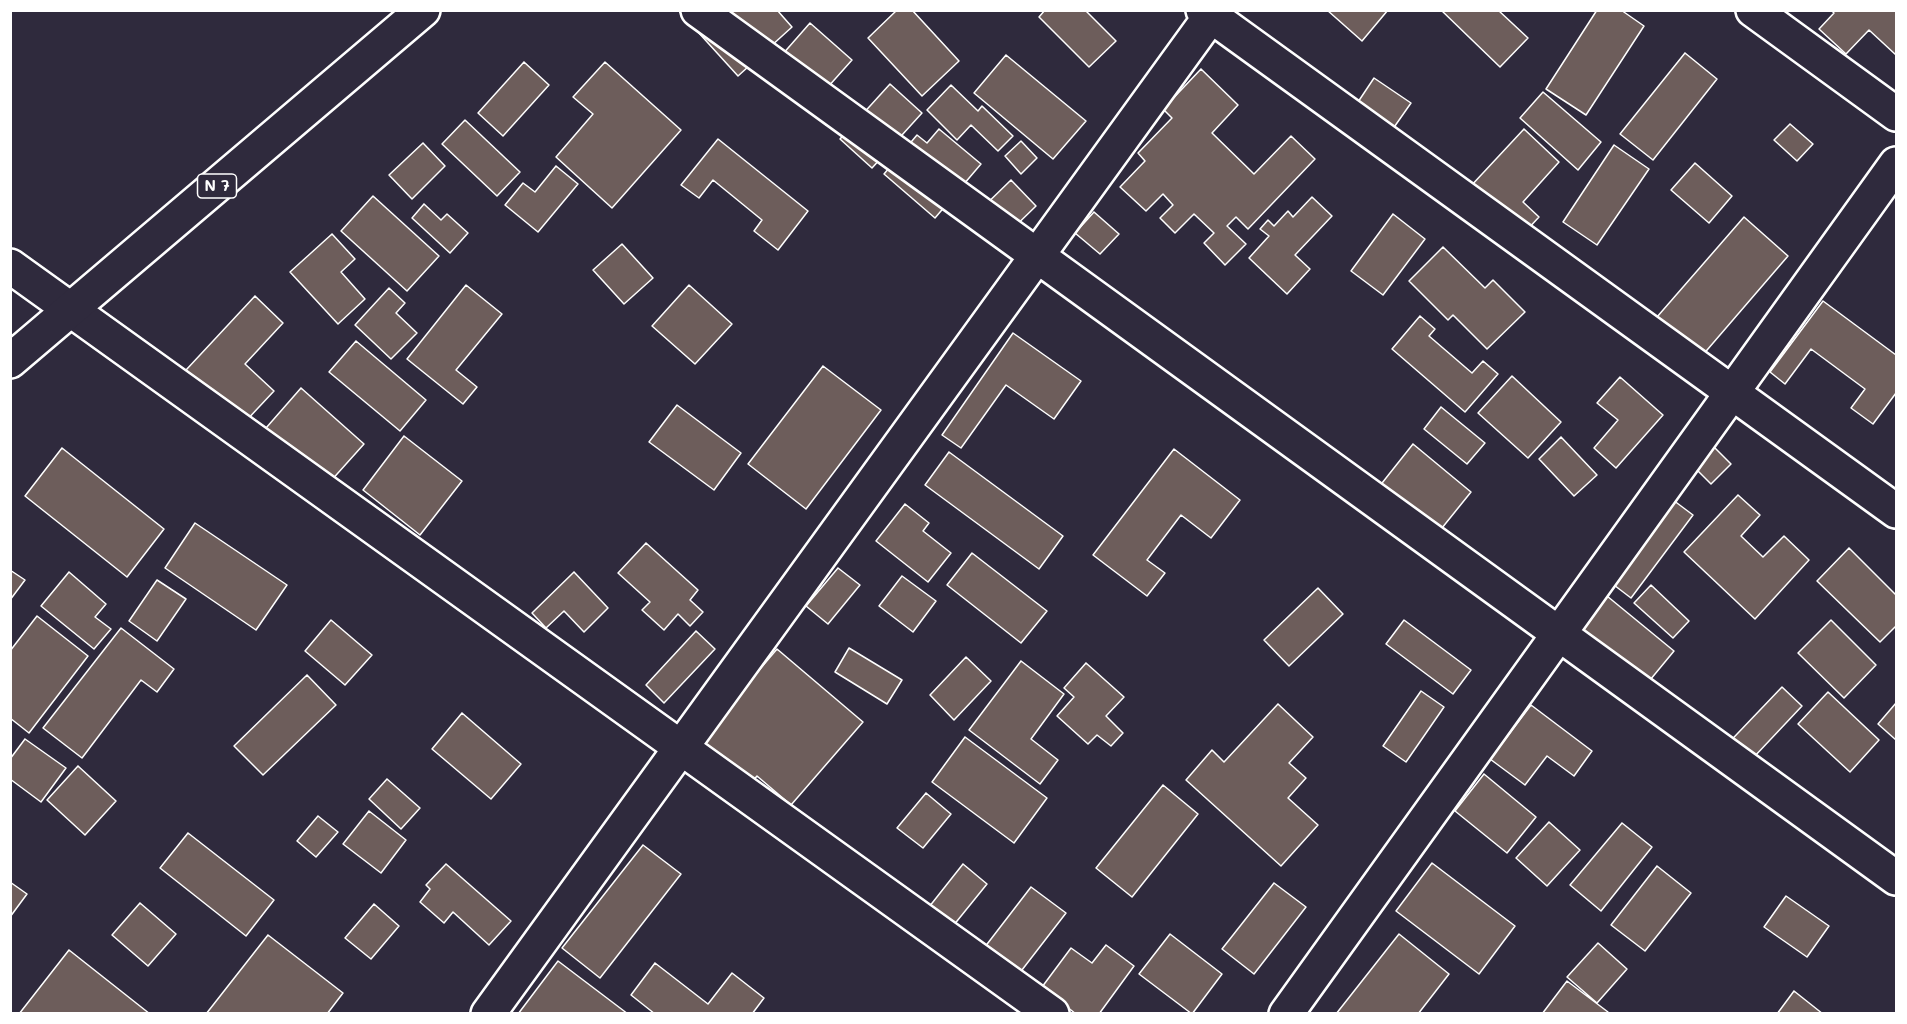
<!DOCTYPE html>
<style>
body{margin:0}
#map{position:relative;width:1907px;height:1024px;overflow:hidden;background:#2f2a3d;font-family:Mali,sans-serif}
canvas{display:block}
.frame{position:absolute;inset:0;border:12px solid #fff;pointer-events:none}
</style>
<div id="map">
<canvas width="1907" height="1024"></canvas>
<div class="frame"></div>
</div>
<script>
const ctx = document.querySelector('canvas').getContext('2d');
ctx.lineJoin = 'round';
function paint(path, color) { ctx.fillStyle = color; ctx.fill(path, 'evenodd'); }
const poly = rows => new Path2D(rows.map(r => 'M' + r).join(''));
function trace(path, color, width, dash) { ctx.strokeStyle = color; ctx.lineWidth = width; ctx.lineCap = dash ? 'butt' : 'round'; ctx.setLineDash(dash || []); ctx.stroke(path); }
function write(font, color, halo, rows, align = 'center') {
  ctx.font = font + ' Mali,sans-serif'; ctx.lineWidth = 4.5; ctx.setLineDash([]); ctx.textBaseline = 'middle'; ctx.strokeStyle = halo; ctx.fillStyle = color; for (const [text, x, y, turn = 0] of rows) {
    ctx.save(); ctx.translate(x, y); ctx.rotate((+turn || 0) * Math.PI / 180); ctx.textAlign = isNaN(turn) ? turn : align; if (halo) ctx.strokeText(text, 0, 0); ctx.fillText(text, 0, 0); ctx.restore();
  }
}
const building = poly([
 [678,10,777,10,792,27,738,76,678,10],
 [897,10,912,10,959,61,922,96,868,38,897,10],
 [1045,10,1085,10,1116,41,1089,67,1039,17,1045,10],
 [1327,10,1388,10,1362,41,1327,10],
 [1441,10,1498,10,1528,38,1500,67,1441,10],
 [1597,10,1621,10,1644,26,1586,115,1546,89,1597,10],
 [1831,10,1896,10,1896,55,1869,30,1846,54,1819,29,1834,13,1831,10],
 [810,23,852,60,827,88,845,104,826,125,767,72,810,23],
 [1685,53,1717,79,1653,160,1620,134,1685,53],
 [1006,55,1086,121,1053,159,974,93,1006,55],
 [524,62,549,85,503,136,478,113,524,62],
 [605,62,681,130,612,208,556,157,593,114,573,97,605,62],
 [1201,69,1238,105,1212,133,1254,174,1291,136,1315,159,1248,229,1236,217,1227,226,1246,244,1225,265,1204,243,1214,233,1194,214,1175,233,1160,218,1173,205,1163,194,1146,211,1120,187,1145,161,1138,153,1172,118,1163,109,1201,69],
 [1374,78,1411,103,1390,133,1354,108,1374,78],
 [890,84,922,113,872,168,840,139,890,84],
 [951,85,978,111,982,106,1013,136,998,151,971,125,957,140,927,110,951,85],
 [1543,92,1601,142,1578,170,1520,118,1543,92],
 [465,120,520,172,497,196,442,144,465,120],
 [1790,124,1813,144,1797,161,1774,140,1790,124],
 [939,129,981,164,935,218,884,174,917,135,927,143,939,129],
 [1524,129,1559,162,1523,202,1539,217,1525,232,1469,188,1524,129],
 [718,139,808,211,778,250,754,231,762,220,713,180,699,198,681,185,718,139],
 [1021,141,1037,158,1021,174,1005,156,1021,141],
 [423,143,445,166,412,199,389,175,423,143],
 [1614,145,1649,169,1597,245,1563,222,1614,145],
 [1695,163,1732,196,1709,223,1671,190,1695,163],
 [556,166,578,184,538,232,505,205,523,183,535,192,556,166],
 [1011,180,1036,206,1000,241,975,215,1011,180],
 [373,196,439,256,407,291,341,231,373,196],
 [1312,197,1332,216,1295,255,1310,269,1287,294,1249,258,1269,236,1260,229,1268,220,1274,226,1288,211,1293,217,1312,197],
 [424,204,441,220,447,214,468,233,450,253,412,218,424,204],
 [1094,212,1119,234,1100,254,1075,233,1094,212],
 [1393,214,1425,239,1383,295,1351,271,1393,214],
 [1744,217,1788,256,1695,364,1650,325,1744,217],
 [332,234,355,259,341,272,365,299,338,324,290,272,332,234],
 [622,244,653,278,624,304,593,270,622,244],
 [1443,247,1485,288,1493,280,1525,312,1487,349,1453,315,1448,320,1409,281,1443,247],
 [466,285,502,314,456,370,477,387,463,404,407,359,466,285],
 [689,285,732,324,695,364,652,326,689,285],
 [389,288,405,303,396,313,417,333,391,359,355,325,389,288],
 [255,296,283,323,245,364,274,391,244,423,186,370,255,296],
 [1823,301,1896,355,1896,393,1873,424,1851,408,1865,389,1811,349,1785,384,1770,372,1823,301],
 [1420,316,1435,329,1429,336,1472,373,1483,361,1498,374,1465,412,1392,349,1420,316],
 [1013,333,1081,381,1054,419,1006,385,961,448,942,435,1013,333],
 [356,341,426,400,400,431,329,372,356,341],
 [823,366,881,410,806,509,748,464,823,366],
 [1512,376,1561,422,1528,458,1478,413,1512,376],
 [1620,377,1663,415,1616,468,1594,448,1618,420,1597,403,1620,377],
 [301,388,364,444,329,483,266,428,301,388],
 [677,405,741,453,714,490,649,442,677,405],
 [1441,407,1485,443,1467,464,1424,429,1441,407],
 [404,436,462,481,420,535,363,490,404,436],
 [1561,437,1597,475,1574,496,1539,459,1561,437],
 [1413,444,1471,492,1421,554,1363,507,1413,444],
 [1712,445,1731,464,1711,484,1691,464,1712,445],
 [62,448,164,529,127,577,25,496,62,448],
 [1174,449,1240,500,1211,538,1181,515,1147,560,1165,573,1147,596,1093,555,1174,449],
 [949,452,1063,536,1039,569,925,485,949,452],
 [1738,495,1760,515,1741,536,1763,557,1784,536,1809,560,1755,619,1684,552,1738,495],
 [1673,500,1693,515,1631,598,1610,582,1673,500],
 [905,504,929,523,923,531,951,553,928,582,876,541,905,504],
 [195,523,287,585,256,630,165,568,195,523],
 [646,543,698,590,690,600,703,612,690,626,678,614,664,630,642,610,650,602,618,573,646,543],
 [1849,548,1896,595,1896,626,1880,642,1817,581,1849,548],
 [972,553,1047,611,1021,643,947,585,972,553],
 [838,568,860,585,828,624,806,606,838,568],
 [10,570,25,580,10,600,10,570],
 [69,572,106,604,95,617,111,629,94,649,41,606,69,572],
 [574,572,608,608,584,632,564,611,546,628,532,613,574,572],
 [902,576,936,601,913,632,879,606,902,576],
 [157,580,186,599,157,641,129,621,157,580],
 [1651,585,1689,621,1673,638,1634,603,1651,585],
 [1318,588,1343,614,1289,666,1264,640,1318,588],
 [1607,596,1674,651,1636,697,1569,642,1607,596],
 [37,616,88,656,29,733,10,718,10,651,37,616],
 [331,620,372,655,345,685,305,651,331,620],
 [1404,620,1471,670,1453,694,1386,644,1404,620],
 [1831,620,1876,665,1844,698,1798,653,1831,620],
 [121,628,174,669,157,692,141,680,82,758,43,728,121,628],
 [696,631,715,649,664,703,646,685,696,631],
 [849,648,902,680,887,704,835,672,849,648],
 [777,649,863,722,791,805,757,776,736,800,686,756,777,649],
 [966,657,991,681,954,720,930,695,966,657],
 [1021,661,1064,694,1031,739,1058,760,1040,784,969,730,1021,661],
 [1086,663,1124,697,1106,716,1123,733,1111,746,1097,735,1088,744,1057,716,1074,697,1064,688,1086,663],
 [307,675,336,705,263,775,234,746,307,675],
 [1782,687,1802,706,1737,775,1716,756,1782,687],
 [1421,691,1444,707,1406,762,1383,746,1421,691],
 [1828,692,1879,740,1850,772,1798,724,1828,692],
 [1896,703,1896,740,1878,724,1896,703],
 [1278,704,1313,737,1289,763,1306,778,1288,798,1318,825,1281,866,1186,780,1212,750,1224,762,1278,704],
 [1531,705,1592,751,1574,776,1547,756,1525,785,1490,759,1531,705],
 [462,713,521,764,491,799,432,749,462,713],
 [965,737,1047,798,1014,843,932,782,965,737],
 [25,739,66,768,41,802,10,779,10,759,25,739],
 [78,766,116,801,85,835,47,800,78,766],
 [1484,774,1536,817,1507,853,1455,811,1484,774],
 [387,779,420,808,401,829,369,799,387,779],
 [1163,785,1198,814,1132,897,1096,868,1163,785],
 [926,793,951,814,923,848,897,828,926,793],
 [369,811,406,840,381,873,343,844,369,811],
 [318,816,338,832,316,857,297,841,318,816],
 [1549,822,1580,850,1547,886,1516,858,1549,822],
 [1622,823,1652,847,1601,911,1570,885,1622,823],
 [188,833,274,900,246,936,160,868,188,833],
 [643,845,681,874,600,978,562,948,643,845],
 [1432,863,1515,926,1479,974,1396,911,1432,863],
 [446,864,511,921,489,945,453,912,444,923,420,902,430,889,426,885,446,864],
 [963,864,987,884,953,926,929,907,963,864],
 [1657,866,1691,893,1645,951,1611,925,1657,866],
 [10,882,27,894,10,917,10,882],
 [1274,883,1306,907,1254,974,1222,949,1274,883],
 [1031,887,1066,913,1015,979,981,952,1031,887],
 [1786,896,1829,926,1807,957,1764,927,1786,896],
 [140,903,176,934,148,966,112,935,140,903],
 [374,904,399,926,371,959,345,938,374,904],
 [1170,934,1222,974,1192,1014,1139,974,1170,934],
 [1399,934,1449,974,1418,1014,1336,1014,1399,934],
 [268,935,343,993,327,1014,206,1014,268,935],
 [1598,943,1627,969,1597,1003,1567,977,1598,943],
 [1106,945,1134,966,1099,1014,1076,1014,1042,987,1071,948,1092,963,1106,945],
 [69,950,150,1014,19,1014,69,950],
 [558,961,628,1014,518,1014,558,961],
 [655,963,708,1004,732,973,764,998,752,1014,655,1014,631,995,655,963],
 [1567,981,1608,1012,1607,1014,1542,1014,1567,981],
 [1794,991,1823,1014,1777,1014,1794,991]
]);
paint(building, '#6d5d5b');
trace(building, '#fff', 1.5);
const street = poly([
 [698,10,1896,878],
 [1203,10,1896,511],
 [1753,10,1896,114],
 [10,266,1052,1014],
 [488,1014,1215,10],
 [1286,1014,1896,164]
]);
const highway = poly([
 [10,361,423,10]
]);
trace(street, '#fff', 38);
trace(highway, '#fff', 38);
trace(street, '#2f2a3d', 33);
trace(highway, '#2f2a3d', 33);
for (const [x, y, w] of [
 [217,186,39]
]) { const box = new Path2D(); box.roundRect(x - w / 2, y - 12, w, 24, 4.5); ctx.fillStyle = '#2f2a3d'; ctx.fill(box); trace(box, '#fff', 1.5); }
write('bold 15px', '#fff', null, [
 ["N 7",217,186]
]);
</script>
